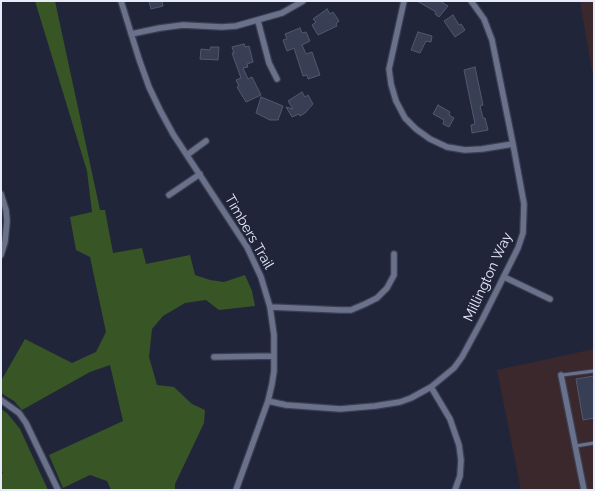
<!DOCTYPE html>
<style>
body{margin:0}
#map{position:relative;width:595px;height:491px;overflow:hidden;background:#21253a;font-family:Raleway,sans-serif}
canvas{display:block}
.frame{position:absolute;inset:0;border:2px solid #e7ebf9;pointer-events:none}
</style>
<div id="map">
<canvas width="595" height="491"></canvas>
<div class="frame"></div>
</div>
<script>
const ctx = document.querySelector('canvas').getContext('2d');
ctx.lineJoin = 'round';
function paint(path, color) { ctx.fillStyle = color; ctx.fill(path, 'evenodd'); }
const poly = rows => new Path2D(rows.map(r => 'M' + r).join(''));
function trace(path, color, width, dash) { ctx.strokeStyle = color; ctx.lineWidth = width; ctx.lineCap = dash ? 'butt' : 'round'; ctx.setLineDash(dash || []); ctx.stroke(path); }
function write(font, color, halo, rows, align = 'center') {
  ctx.font = font + ' Raleway,sans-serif'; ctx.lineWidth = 4.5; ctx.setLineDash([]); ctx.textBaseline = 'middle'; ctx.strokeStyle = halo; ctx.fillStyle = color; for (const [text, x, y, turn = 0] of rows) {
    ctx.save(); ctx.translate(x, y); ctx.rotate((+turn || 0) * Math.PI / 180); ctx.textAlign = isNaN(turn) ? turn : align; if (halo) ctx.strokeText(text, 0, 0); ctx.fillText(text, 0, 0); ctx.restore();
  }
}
paint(poly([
 [580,1,594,1,594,82],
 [594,349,594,490,521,490,497,370]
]), '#3b282d');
paint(poly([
 [35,1,55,1,100,210,105,210,113,253,142,248,146,264,190,255,195,275,210,280,224,282,245,275,252,291,255,306,219,310,206,300,185,303,163,316,152,329,149,357,157,385,174,387,192,404,205,410,204,423,175,484,175,490,111,490,107,481,90,475,63,488,49,455,123,421,110,365,90,372,22,410,14,401,1,393,1,381,25,339,72,363,96,352,106,332,90,257,76,250,70,217,92,212,87,171],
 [1,409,7,413,20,429,48,490,1,490,1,474,3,473,1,469]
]), '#385526');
const building = poly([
 [149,1,162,1,163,6,151,9,149,1],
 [417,1,440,1,448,6,439,17,435,14,436,12,417,1],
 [327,9,330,14,333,12,339,21,336,24,337,26,318,35,312,25,316,22,313,19,327,9],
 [453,15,459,25,461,24,465,30,455,37,444,21,453,15],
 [300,28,302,33,306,32,310,41,302,45,306,54,312,52,320,75,308,79,307,75,303,76,294,48,287,51,283,40,287,39,285,34,300,28],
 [418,32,432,36,431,42,426,41,420,53,411,50,418,32],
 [244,44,245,47,249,46,253,62,247,64,248,67,243,68,248,79,252,77,261,95,246,102,237,87,239,86,236,80,241,78,232,53,234,53,232,47,244,44],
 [211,47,219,47,218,60,200,59,201,49,210,50,211,47],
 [475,67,483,105,480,106,483,118,485,118,488,130,472,133,471,125,475,124,464,70,475,67],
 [302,92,305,97,308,95,313,104,305,113,300,116,299,114,292,117,286,107,293,109,288,101,302,92],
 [261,97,283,106,278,120,270,120,256,113,261,97],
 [438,105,450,112,449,115,454,118,449,127,443,124,444,120,433,114,438,105],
 [594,376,594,418,583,420,576,379,594,376]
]);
paint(building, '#383e54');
trace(building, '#52586f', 1);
const service = poly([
 [562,375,594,371],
 [576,446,594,443]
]);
const minor = poly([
 [121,1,139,59,149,87,160,110,173,134,247,247,261,277,270,307,274,335,274,371,272,384,268,401,236,490],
 [404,1,389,69,391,84,396,101,405,118,416,129,430,139,447,147,465,150,482,149,513,144],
 [258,21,269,63,277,79],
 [131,34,160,28,183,25,222,27,236,26,282,13,303,1],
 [187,155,206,141],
 [1,194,6,210,7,221,5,242,1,255],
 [169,195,200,174],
 [504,277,550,299],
 [270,307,340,310,351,310,365,304,377,298,387,288,394,275,394,254],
 [214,357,274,356],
 [561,375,584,490],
 [431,387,450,419,459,445,461,460,460,476,455,490],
 [1,400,19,413,26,423,58,490],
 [268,401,286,405,340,409,375,406,400,402,411,398,431,387,454,368,462,357,482,320,518,248,523,233,524,204,513,144,492,40,484,19,471,1]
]);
trace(service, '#3b3f51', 5);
trace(minor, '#3b3f51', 8);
trace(service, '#6a718a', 3);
trace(minor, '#6a718a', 5.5);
write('14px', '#e7ebf9', '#21253a', [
 ["Timbers Trail",249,232,60],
 ["Millington Way",488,277,-65]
]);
</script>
